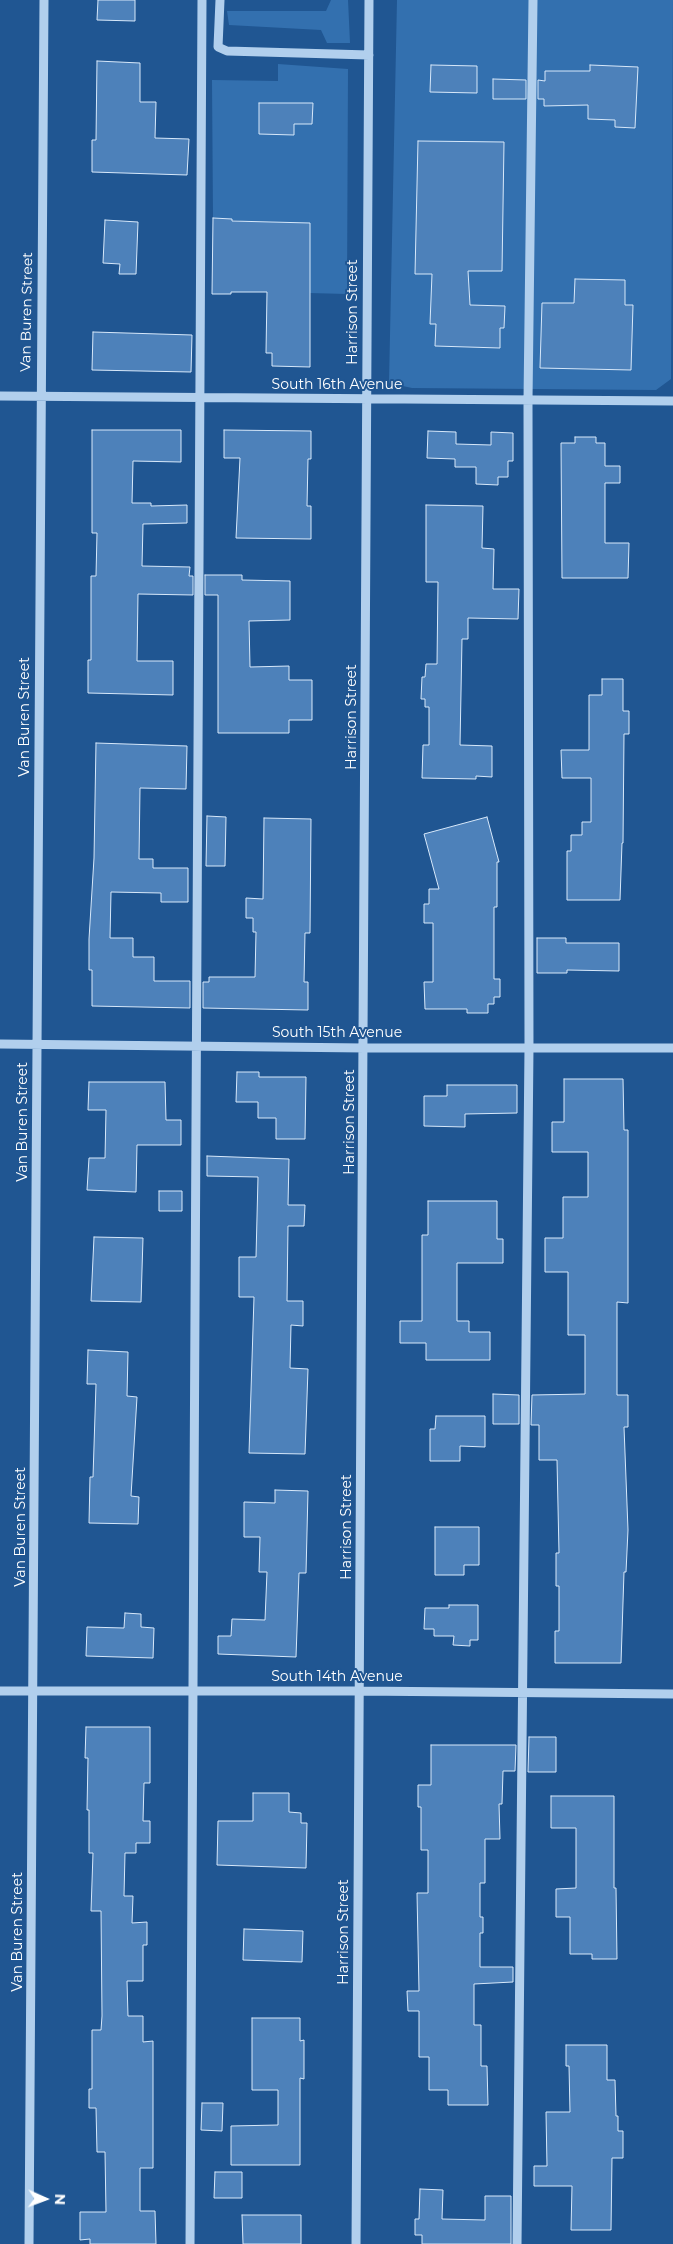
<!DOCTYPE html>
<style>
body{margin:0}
#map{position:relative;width:673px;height:2244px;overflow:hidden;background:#205692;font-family:Montserrat,sans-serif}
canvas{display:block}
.north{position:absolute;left:20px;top:2174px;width:50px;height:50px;-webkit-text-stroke:4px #205692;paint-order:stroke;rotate:92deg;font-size:14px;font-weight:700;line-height:20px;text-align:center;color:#fff}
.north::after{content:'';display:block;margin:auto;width:18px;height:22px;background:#fff;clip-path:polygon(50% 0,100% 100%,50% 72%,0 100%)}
</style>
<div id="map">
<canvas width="673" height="2244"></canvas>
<div class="north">N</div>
</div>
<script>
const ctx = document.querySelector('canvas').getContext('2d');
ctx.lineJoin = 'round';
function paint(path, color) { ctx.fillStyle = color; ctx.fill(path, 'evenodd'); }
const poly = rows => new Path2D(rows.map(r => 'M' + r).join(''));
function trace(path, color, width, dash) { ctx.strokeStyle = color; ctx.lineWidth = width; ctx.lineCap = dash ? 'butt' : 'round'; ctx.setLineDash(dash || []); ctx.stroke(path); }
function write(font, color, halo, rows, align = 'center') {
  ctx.font = font + ' Montserrat,sans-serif'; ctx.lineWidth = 4; ctx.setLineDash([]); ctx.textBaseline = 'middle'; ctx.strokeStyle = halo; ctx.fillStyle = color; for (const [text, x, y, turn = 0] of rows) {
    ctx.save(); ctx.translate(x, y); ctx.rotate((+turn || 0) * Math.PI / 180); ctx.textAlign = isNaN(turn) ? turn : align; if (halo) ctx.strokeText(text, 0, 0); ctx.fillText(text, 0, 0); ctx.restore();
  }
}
paint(poly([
 [331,0,348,0,350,43,327,43,321,30,229,25,227,11,326,11],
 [397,0,673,0,671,379,656,390,412,388,389,383],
 [278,64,348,69,347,294,309,293,309,223,242,221,213,218,212,80,278,81]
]), '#3370af');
const building = poly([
 [98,0,135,0,135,21,97,20,98,0],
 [97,61,140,63,140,102,156,102,155,138,189,139,187,175,92,172,92,140,96,140,97,61],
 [431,65,477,66,477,93,430,92,431,65],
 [590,65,638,67,635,128,615,127,615,120,588,119,588,105,544,106,544,99,538,99,538,80,545,81,545,71,590,71,590,65],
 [493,79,526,80,526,99,493,99,493,79],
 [259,103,313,103,312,124,294,124,294,135,259,134,259,103],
 [418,141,504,142,502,271,468,271,470,305,505,306,504,328,500,328,500,348,435,346,436,324,430,324,432,274,415,274,418,141],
 [213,218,232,219,232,221,310,223,310,367,272,366,272,353,266,353,267,292,231,292,231,294,212,294,213,218],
 [105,220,138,222,136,274,119,274,120,264,103,263,105,220],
 [575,279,625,280,625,305,633,305,631,370,540,368,542,303,574,303,575,279],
 [93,332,192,335,191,372,92,370,93,332],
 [92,430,181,430,181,462,133,461,132,503,151,503,151,506,187,505,187,523,143,524,142,566,190,567,189,576,193,576,193,595,138,594,137,661,173,661,173,695,88,693,88,660,91,660,91,576,96,576,97,533,92,533,92,430],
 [224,430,311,431,311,459,308,459,307,506,311,506,311,539,236,538,240,458,224,458,224,430],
 [428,431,456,432,456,444,491,445,491,432,513,433,513,461,508,461,508,477,498,477,498,485,476,484,476,467,455,467,455,459,427,458,428,431],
 [575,437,596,437,596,443,605,443,605,466,620,466,620,483,605,483,605,543,629,543,628,578,562,578,561,443,575,443,575,437],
 [426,505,483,506,482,548,494,549,493,589,519,589,518,619,468,618,468,639,462,639,460,745,492,746,492,777,476,776,476,779,422,778,423,745,429,745,429,707,425,707,425,699,421,699,422,677,425,677,426,664,437,664,438,582,426,582,426,505],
 [205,575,242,575,242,580,290,581,290,620,249,621,250,667,289,666,289,680,312,680,312,720,289,720,289,733,218,733,218,595,205,595,205,575],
 [602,679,623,679,623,711,629,711,629,734,624,734,623,843,622,843,620,900,567,900,567,851,571,851,571,835,582,835,582,822,591,822,591,778,562,778,561,750,589,750,589,695,602,695,602,679],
 [96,743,187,746,186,789,140,788,139,859,153,859,153,868,188,868,188,902,161,902,161,893,111,892,110,938,133,938,133,957,154,957,154,981,190,981,190,1008,92,1006,92,970,89,970,89,939,94,858,96,743],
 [207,816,226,817,225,866,206,866,207,816],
 [487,817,499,862,497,862,497,907,494,907,494,979,500,979,500,997,494,997,494,1004,488,1004,488,1013,467,1013,467,1009,425,1009,424,982,433,982,433,923,424,923,424,904,429,904,429,889,439,889,424,834,487,817],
 [264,818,311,819,310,933,305,933,304,982,308,982,308,1010,203,1008,203,982,209,982,209,977,255,977,256,932,253,932,253,918,246,918,246,898,263,899,264,818],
 [537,938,566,938,566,943,619,943,619,971,567,970,567,973,537,973,537,938],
 [237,1072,259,1072,259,1077,306,1077,305,1139,276,1139,276,1118,258,1118,258,1102,236,1102,237,1072],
 [564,1079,623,1079,624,1130,628,1130,628,1303,617,1302,617,1395,628,1395,628,1427,624,1427,628,1530,626,1572,624,1572,621,1663,555,1663,555,1631,559,1631,559,1586,556,1586,556,1553,559,1553,557,1460,539,1460,539,1425,531,1425,532,1395,585,1394,585,1335,568,1335,568,1272,545,1272,545,1238,563,1238,563,1197,588,1197,588,1152,552,1152,552,1122,564,1122,564,1079],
 [89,1082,165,1082,166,1120,181,1120,181,1145,137,1145,136,1192,87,1190,89,1158,105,1158,106,1110,88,1110,89,1082],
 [447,1085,517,1085,517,1113,465,1114,465,1127,424,1126,424,1096,447,1096,447,1085],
 [207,1156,289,1159,288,1205,305,1205,304,1226,288,1226,287,1301,303,1301,303,1326,291,1325,290,1368,308,1369,305,1454,249,1453,254,1297,239,1297,239,1257,256,1257,258,1177,207,1176,207,1156],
 [159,1191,182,1191,182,1211,159,1211,159,1191],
 [428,1201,497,1201,497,1239,503,1239,503,1263,457,1263,457,1321,469,1321,469,1332,490,1332,490,1360,426,1360,426,1343,400,1343,400,1321,422,1321,422,1235,428,1235,428,1201],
 [94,1237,143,1238,141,1302,91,1301,94,1237],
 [88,1350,128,1352,127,1396,137,1397,131,1496,139,1497,138,1524,89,1523,90,1477,93,1477,96,1384,87,1384,88,1350],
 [493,1394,519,1395,519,1424,493,1424,493,1394],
 [436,1416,485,1416,485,1447,460,1446,460,1461,430,1461,430,1429,435,1429,436,1416],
 [275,1490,308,1491,306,1573,299,1573,296,1657,218,1654,218,1636,231,1636,232,1619,265,1620,267,1572,259,1572,260,1537,244,1537,244,1502,275,1503,275,1490],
 [435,1527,479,1527,479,1565,464,1565,464,1575,435,1575,435,1527],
 [449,1605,478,1605,478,1640,470,1640,470,1646,453,1645,454,1636,434,1636,434,1629,424,1629,425,1608,449,1608,449,1605],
 [125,1613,141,1614,141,1627,154,1628,153,1658,86,1656,87,1627,124,1628,125,1613],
 [86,1727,150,1727,150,1783,144,1783,143,1821,150,1821,150,1843,136,1843,136,1853,125,1853,124,1896,133,1896,132,1923,147,1922,147,1945,143,1945,143,1981,127,1981,128,2016,143,2016,143,2042,153,2041,153,2168,140,2168,140,2211,155,2211,156,2244,90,2244,90,2239,80,2240,80,2212,106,2212,105,2152,97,2152,96,2108,89,2108,89,2089,92,2089,92,2030,101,2030,102,2016,101,1911,91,1911,93,1853,89,1853,89,1810,87,1810,88,1758,85,1758,86,1727],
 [529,1737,556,1737,556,1772,528,1772,529,1737],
 [431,1745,516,1745,515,1771,503,1771,502,1804,499,1804,500,1839,485,1839,485,1883,480,1883,480,1917,483,1917,483,1933,480,1933,480,1967,513,1967,513,1982,474,1984,474,2025,481,2025,481,2066,487,2066,488,2105,448,2105,448,2090,429,2090,429,2057,419,2057,419,2011,408,2011,407,1991,419,1991,417,1893,428,1893,428,1850,421,1850,421,1807,418,1807,418,1785,431,1785,431,1745],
 [253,1793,289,1793,289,1812,301,1813,301,1823,307,1823,306,1868,217,1865,218,1821,253,1821,253,1793],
 [551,1796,614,1796,614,1888,616,1888,617,1959,592,1959,592,1954,570,1954,570,1917,556,1917,556,1889,576,1888,576,1828,551,1828,551,1796],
 [244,1929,303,1931,302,1962,243,1960,244,1929],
 [252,2018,300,2018,300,2041,304,2040,304,2079,300,2078,300,2165,231,2165,231,2126,278,2125,278,2090,252,2090,252,2018],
 [566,2045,607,2045,607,2080,615,2080,616,2116,618,2116,618,2131,623,2131,623,2158,612,2158,611,2230,571,2230,572,2186,534,2186,534,2166,547,2166,546,2112,570,2112,569,2066,566,2066,566,2045],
 [202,2103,223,2103,222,2131,201,2130,202,2103],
 [215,2172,242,2172,242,2198,214,2198,215,2172],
 [420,2189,443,2190,442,2219,485,2220,485,2196,511,2196,511,2244,422,2244,422,2235,415,2235,415,2219,419,2219,420,2189],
 [242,2215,301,2215,301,2244,243,2244,242,2215]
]);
paint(building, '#4d81ba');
trace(building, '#d7e8fa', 1);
trace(poly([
 [220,0,218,47,227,51,369,55],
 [0,396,673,401],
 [0,1044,365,1048,673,1048],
 [0,1691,360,1691,673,1694],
 [29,2244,44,0],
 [190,2244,202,0],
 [356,2244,369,0],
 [517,2244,529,1048,528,400,533,0]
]), '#b1cfed', 9);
write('14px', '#fff', '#205692', [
 ["Van Buren Street",27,312,-89],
 ["Harrison Street",353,312,-90],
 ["South 16th Avenue",337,385],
 ["Van Buren Street",25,717,-90],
 ["Harrison Street",352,717,-90],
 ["South 15th Avenue",337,1033],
 ["Van Buren Street",23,1122,-90],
 ["Harrison Street",350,1122,-90],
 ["Van Buren Street",21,1527,-90],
 ["Harrison Street",347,1527,-90],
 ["South 14th Avenue",337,1677],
 ["Van Buren Street",18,1932,-90],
 ["Harrison Street",344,1932,-90]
]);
</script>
